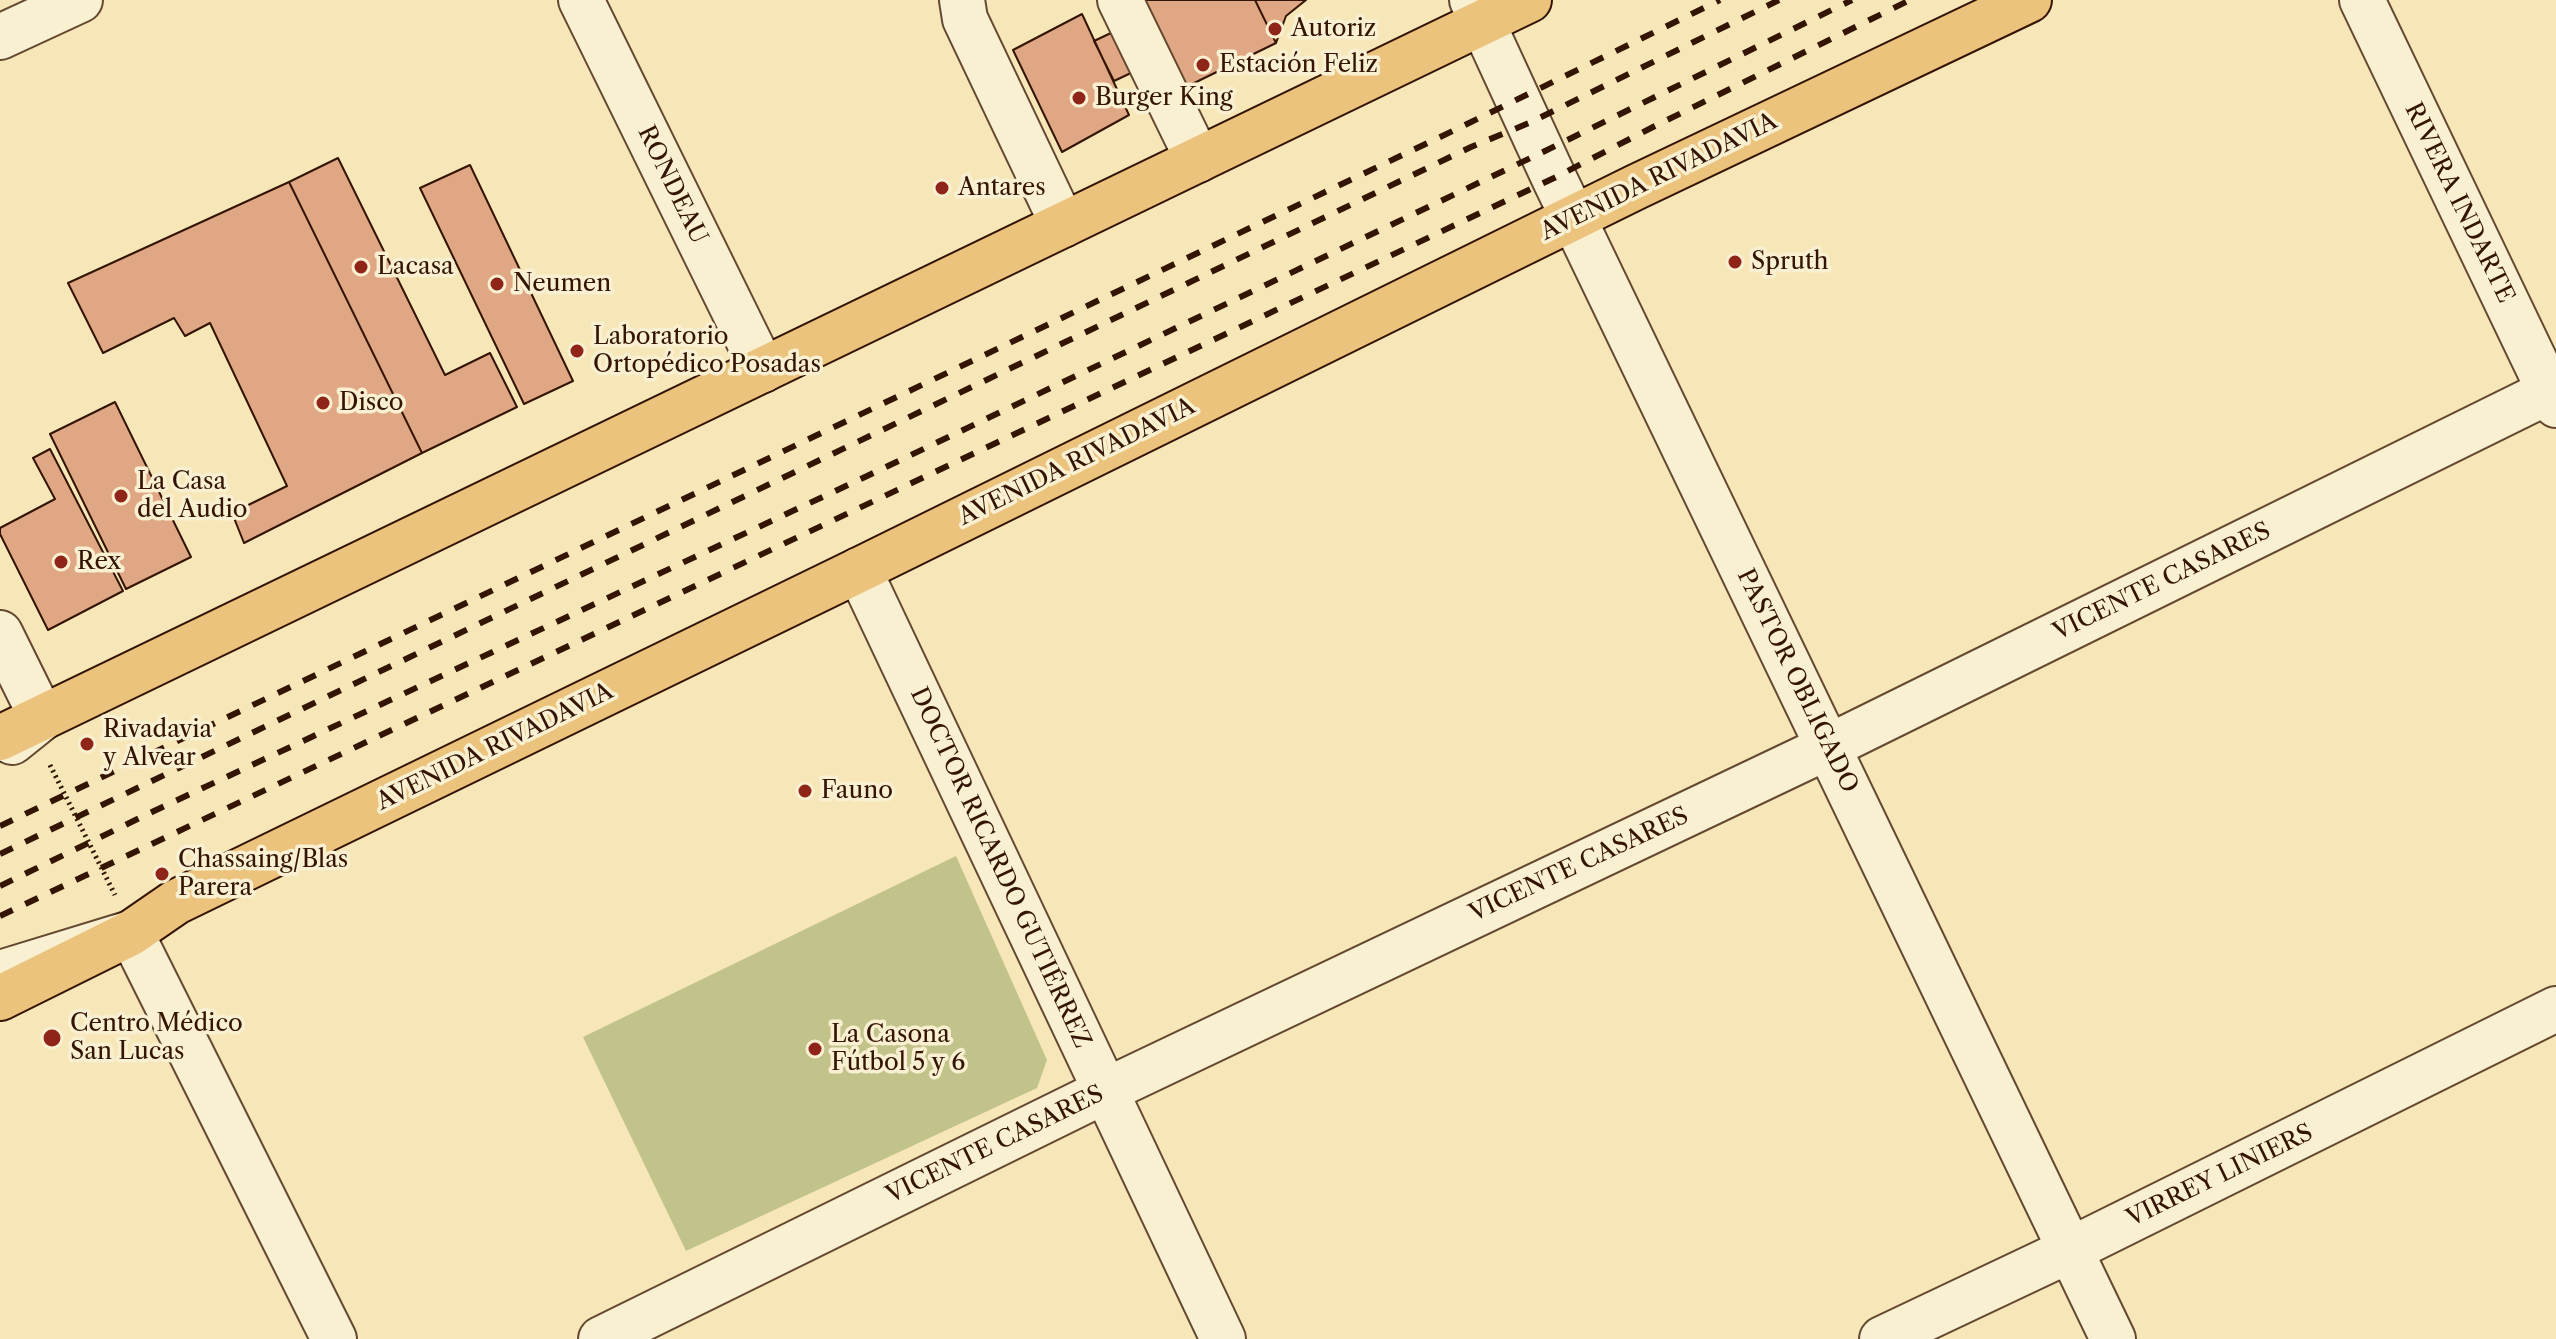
<!DOCTYPE html>
<meta charset="utf-8">
<style>
body{margin:0}
canvas{display:block;background:#f6e6b8}
</style>
<canvas width="2556" height="1339"></canvas>
<script>
const ctx = document.querySelector('canvas').getContext('2d');
ctx.lineJoin = 'round';
function paint(path, color) { ctx.fillStyle = color; ctx.fill(path, 'evenodd'); }
const poly = rows => new Path2D(rows.map(r => 'M' + r).join(''));
function trace(path, color, width, dash) { ctx.strokeStyle = color; ctx.lineWidth = width; ctx.lineCap = dash ? 'butt' : 'round'; ctx.setLineDash(dash || []); ctx.stroke(path); }
function write(font, color, halo, rows, align = 'center') {
  ctx.font = font + ' "Libre Caslon Text",serif'; ctx.lineWidth = 7; ctx.setLineDash([]); ctx.textBaseline = 'middle'; ctx.strokeStyle = halo; ctx.fillStyle = color; for (const [text, x, y, turn = 0] of rows) {
    ctx.save(); ctx.translate(x, y); ctx.rotate((+turn || 0) * Math.PI / 180); ctx.textAlign = isNaN(turn) ? turn : align; if (halo) ctx.strokeText(text, 0, 0); ctx.fillText(text, 0, 0); ctx.restore();
  }
}
paint(poly([
 [956,856,1047,1060,1037,1088,686,1251,583,1037]
]), '#c2c38b');
const building = poly([
 [1145,0,1255,0,1276,43,1186,87,1145,0],
 [1255,0,1306,0,1286,16,1276,43,1255,0],
 [1082,14,1129,115,1062,152,1013,50,1082,14],
 [1149,15,1169,55,1114,81,1094,41,1149,15],
 [338,158,445,375,490,353,517,407,422,453,289,182,338,158],
 [470,165,573,381,524,404,420,188,470,165],
 [289,182,422,453,244,543,232,513,287,486,210,323,185,336,174,318,103,353,68,283,289,182],
 [115,402,191,557,126,589,50,434,115,402],
 [50,449,123,591,48,630,0,534,0,528,55,499,33,458,50,449]
]);
paint(building, '#e0a784');
trace(building, '#341402', 2);
const minor = poly([
 [581,0,763,370],
 [962,0,965,19,1063,225],
 [1120,0,1198,160],
 [1472,0,1554,178,2113,1339],
 [2362,0,2556,405],
 [0,37,80,0],
 [859,570,1223,1339],
 [0,633,42,718,12,742],
 [0,973,131,933,334,1339],
 [601,1339,1105,1091,1828,747,2556,388],
 [1882,1339,2070,1250,2556,1009]
]);
const major = poly([
 [0,738,1529,0],
 [0,998,131,933,176,902,859,570,1636,187,2029,0]
]);
trace(minor, '#644830', 48);
trace(major, '#341402', 48);
trace(poly([
 [50,765,115,895]
]), '#341402', 5, [2, 4]);
trace(minor, '#f9efd1', 44);
trace(major, '#ebc37c', 44);
trace(poly([
 [0,826,1461,127,1720,0],
 [0,854,1471,147,1529,123,1779,0],
 [0,886,154,811,865,477,1543,152,1852,0],
 [0,916,1554,178,1653,127,1910,0]
]), '#341402', 6, [14, 14]);
for (const [x, y, r, color] of [
 [1275,29,8,"#8f2418"],
 [1203,65,8,"#8f2418"],
 [1079,98,8,"#8f2418"],
 [942,188,8,"#8f2418"],
 [1735,262,8,"#8f2418"],
 [361,267,8,"#8f2418"],
 [497,284,8,"#8f2418"],
 [577,351,8,"#8f2418"],
 [323,403,8,"#8f2418"],
 [121,496,8,"#8f2418"],
 [61,562,8,"#8f2418"],
 [87,744,8,"#8f2418"],
 [805,791,8,"#8f2418"],
 [162,874,8,"#8f2418"],
 [52,1038,10,"#8f2418"],
 [815,1049,8,"#8f2418"]
]) { const dot = new Path2D(); dot.arc(x, y, r, 0, 2 * Math.PI); ctx.fillStyle = color; ctx.fill(dot); trace(dot, '#f9efd1', 3); }
write('24px', '#341402', '#f9efd1', [
 ["Autoriz",1291,29],
 ["Estación Feliz",1219,65],
 ["Burger King",1095,98],
 ["Antares",958,188],
 ["Spruth",1751,262],
 ["Lacasa",377,267],
 ["Neumen",513,284],
 ["Laboratorio",593,337],
 ["Ortopédico Posadas",593,365],
 ["Disco",339,403],
 ["La Casa",137,482],
 ["del Audio",137,510],
 ["Rex",77,562],
 ["Rivadavia",103,730],
 ["y Alvear",103,758],
 ["Fauno",821,791],
 ["Chassaing/Blas",178,860],
 ["Parera",178,888],
 ["Centro Médico",70,1024],
 ["San Lucas",70,1052],
 ["La Casona",831,1035],
 ["Fútbol 5 y 6",831,1063]
], 'left');
write('24px', '#341402', '#f9efd1', [
 ["AVENIDA RIVADAVIA",1659,177,-26],
 ["RONDEAU",672,185,64],
 ["RIVERA INDARTE",2459,203,64],
 ["AVENIDA RIVADAVIA",1077,462,-26],
 ["VICENTE CASARES",2162,582,-26],
 ["PASTOR OBLIGADO",1797,681,64],
 ["AVENIDA RIVADAVIA",495,747,-26],
 ["VICENTE CASARES",1579,865,-25],
 ["DOCTOR RICARDO GUTIÉRREZ",1000,868,65],
 ["VICENTE CASARES",995,1145,-26],
 ["VIRREY LINIERS",2220,1176,-26]
]);
</script>
